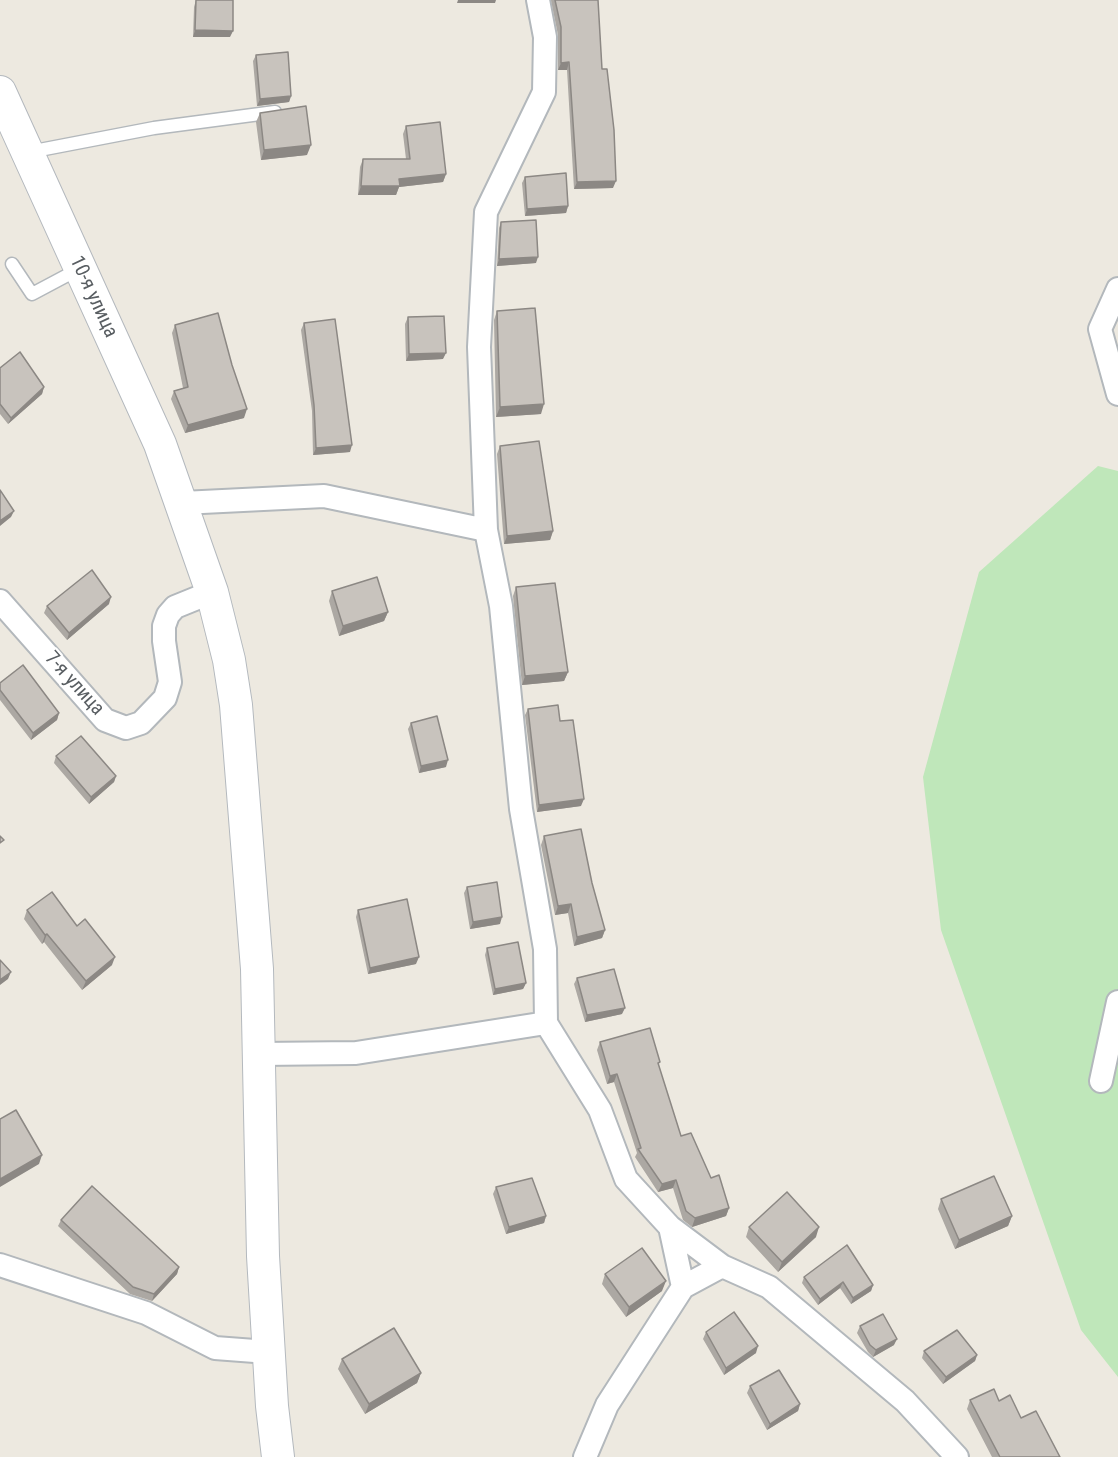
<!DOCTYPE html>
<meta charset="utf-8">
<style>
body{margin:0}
canvas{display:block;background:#ede9e0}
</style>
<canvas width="1118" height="1457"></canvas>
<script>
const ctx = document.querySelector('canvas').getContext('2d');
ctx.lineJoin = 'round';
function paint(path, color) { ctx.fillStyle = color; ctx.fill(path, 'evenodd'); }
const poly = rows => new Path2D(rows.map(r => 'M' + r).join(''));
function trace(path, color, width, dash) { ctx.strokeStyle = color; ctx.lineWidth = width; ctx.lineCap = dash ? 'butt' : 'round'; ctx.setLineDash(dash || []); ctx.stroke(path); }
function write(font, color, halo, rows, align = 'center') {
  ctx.font = font + ' "Roboto Condensed",sans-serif'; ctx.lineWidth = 4.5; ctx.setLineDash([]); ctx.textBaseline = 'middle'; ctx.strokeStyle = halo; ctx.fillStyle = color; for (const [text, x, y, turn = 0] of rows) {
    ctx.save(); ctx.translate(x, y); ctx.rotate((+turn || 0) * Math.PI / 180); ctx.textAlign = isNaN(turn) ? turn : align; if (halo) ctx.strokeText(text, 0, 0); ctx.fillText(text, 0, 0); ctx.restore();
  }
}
paint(poly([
 [1098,466,1118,471,1118,1377,1081,1330,941,930,923,777,979,572]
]), '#bfe7ba');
const lane = poly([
 [29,152,154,128,275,112],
 [12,264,32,294,79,269]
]);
const street = poly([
 [1118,289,1100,329,1118,394],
 [182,503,324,496,486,530,501,606,521,809,545,949,546,1023,600,1110,626,1179,670,1227,722,1266,769,1287,905,1401,957,1457],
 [486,530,479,347,486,212,544,92,545,37,538,0],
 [0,601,105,720,126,728,141,723,165,698,170,682,164,641,164,626,168,615,175,607,212,592],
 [259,1054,356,1053,546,1023],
 [1101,1081,1118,1002],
 [670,1227,683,1287],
 [0,1265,146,1313,215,1348,268,1352],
 [585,1457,607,1405,683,1287,722,1266]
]);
const secondary = poly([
 [0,92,160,444,212,592,229,660,236,705,257,969,263,1256,272,1406,278,1457]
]);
trace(lane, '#b3b8bc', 15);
trace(street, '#b3b8bc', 26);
trace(secondary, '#b4b9be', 34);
trace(lane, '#fff', 12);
trace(street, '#fff', 22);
trace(secondary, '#fff', 32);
paint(poly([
 [196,0,230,37,193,37,194,7],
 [551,0,598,0,602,69,613,188,574,189,567,70,558,70,558,35],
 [256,55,291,96,289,102,257,106,253,61],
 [260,113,307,155,261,160,256,122],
 [406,126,446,174,443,182,399,187,396,195,358,195,360,167,363,159,406,159,403,134],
 [525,177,568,206,566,213,525,216,522,183],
 [501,222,536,263,497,266,499,228],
 [497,311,541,414,496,417,494,320],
 [408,317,443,359,406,361,405,324],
 [304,323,350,452,313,455,312,411,301,330],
 [175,325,244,418,185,433,171,399,174,391,183,388,172,333],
 [0,368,44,387,42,394,8,424,0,414],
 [500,446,553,531,550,540,504,544,497,454],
 [516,587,568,672,564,681,522,685,513,596],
 [332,591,388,612,384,621,339,636,329,601],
 [109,604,67,640,44,613,47,606],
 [0,683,59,713,57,720,31,740,0,700],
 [528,709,581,806,537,812,525,715],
 [411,723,446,767,419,773,408,729],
 [56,756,116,776,114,782,89,804,54,763],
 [544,836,605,930,602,938,574,946,568,913,555,915,541,845],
 [467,887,500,924,470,929,464,893],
 [27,910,77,926,112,965,82,990,44,942,42,944,24,919],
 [358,910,416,964,368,974,356,917],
 [487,948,526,983,523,989,493,995,485,955],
 [577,978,622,1014,585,1022,574,984],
 [600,1042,658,1066,681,1136,711,1178,729,1208,726,1216,692,1227,683,1220,673,1188,658,1192,635,1157,637,1153,614,1082,607,1084,597,1050],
 [496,1187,546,1216,544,1223,506,1234,493,1194],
 [941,1199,1012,1216,1008,1226,955,1249,938,1209],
 [61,1220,179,1267,177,1274,152,1301,130,1294,58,1226],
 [749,1227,816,1237,778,1272,746,1237],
 [605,1274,662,1291,626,1317,602,1284],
 [804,1277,873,1285,871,1291,851,1304,840,1288,818,1305,802,1283],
 [860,1326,894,1345,873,1357,868,1352,857,1333],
 [706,1332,756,1353,724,1375,703,1339],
 [924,1351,977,1355,975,1361,943,1384,922,1358],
 [342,1359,421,1373,417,1383,365,1414,338,1369],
 [750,1386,800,1404,798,1411,767,1430,747,1393],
 [970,1400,1021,1418,1060,1457,992,1457,967,1409]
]), '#aca8a3');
paint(poly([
 [458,0,496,0,495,3,457,3],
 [195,30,233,31,230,37,193,37],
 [569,62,567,70,558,70,561,63],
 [291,96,289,102,257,106,260,99],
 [311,145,307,155,261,160,264,150],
 [446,174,443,182,399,187,396,195,358,195,361,186,399,179],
 [616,181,613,188,574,189,577,182],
 [568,206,566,213,525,216,527,209],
 [538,257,536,263,497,266,499,259],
 [446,353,443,359,406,361,409,354],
 [44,387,42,394,8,424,11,418],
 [544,404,541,414,496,417,500,407],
 [247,409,244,418,185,433,188,425],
 [352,445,350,452,313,455,316,448],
 [14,511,11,517,0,526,0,521],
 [553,531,550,540,504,544,507,536],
 [111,597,109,604,67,640,69,633],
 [388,612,384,621,339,636,343,626],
 [568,672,564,681,522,685,525,676],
 [59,713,57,720,31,740,33,733],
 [448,760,446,767,419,773,421,766],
 [116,776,114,782,89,804,91,797],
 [584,799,581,806,537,812,539,805],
 [571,904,568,913,555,915,558,906],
 [502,917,500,924,470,929,473,922],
 [605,930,602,938,574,946,577,937],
 [47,934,44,942,42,944,45,935],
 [115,957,112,965,82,990,86,981],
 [419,957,416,964,368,974,370,968],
 [11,972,8,979,0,985,0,980],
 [526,983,523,989,493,995,495,989],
 [625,1008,622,1014,585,1022,587,1015],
 [617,1074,614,1082,607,1084,610,1076],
 [42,1155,39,1164,0,1187,0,1179],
 [676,1180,673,1188,658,1192,662,1184],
 [729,1208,726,1216,692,1227,695,1218],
 [546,1216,544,1223,506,1234,509,1227],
 [1012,1216,1008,1226,955,1249,959,1240],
 [819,1227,816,1237,778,1272,782,1262],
 [179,1267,177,1274,152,1301,154,1294],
 [666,1281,662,1291,626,1317,629,1307],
 [843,1282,840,1288,818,1305,820,1299],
 [873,1285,871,1291,851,1304,853,1298],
 [897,1339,894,1345,873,1357,876,1350],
 [758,1346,756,1353,724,1375,726,1368],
 [977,1355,975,1361,943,1384,946,1377],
 [421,1373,417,1383,365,1414,369,1404],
 [800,1404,798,1411,767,1430,770,1424]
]), '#8c8884');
const building = poly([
 [196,0,233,0,233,31,195,30,196,0],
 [555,0,598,0,602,69,607,69,614,130,616,181,577,182,569,62,561,63,561,27,555,0],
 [288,52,291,96,260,99,256,55,288,52],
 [306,106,311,145,264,150,260,113,306,106],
 [440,122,446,174,399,179,400,186,361,186,363,159,410,159,406,126,440,122],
 [566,173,568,206,527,209,525,177,566,173],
 [536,220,538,257,499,259,501,222,536,220],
 [535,308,544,404,500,407,497,311,535,308],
 [218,313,232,365,247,409,188,425,174,391,188,387,175,325,218,313],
 [444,316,446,353,409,354,408,317,444,316],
 [335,319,352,445,316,448,314,405,304,323,335,319],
 [20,352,44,387,11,418,0,404,0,368,20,352],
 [539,441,553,531,507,536,500,446,539,441],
 [0,490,14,511,0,521,0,490],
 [92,570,111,597,69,633,47,606,92,570],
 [377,577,388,612,343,626,332,591,377,577],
 [555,583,568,672,525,676,516,587,555,583],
 [23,665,59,713,33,733,0,690,0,683,23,665],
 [558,705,560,721,573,720,584,799,539,805,528,709,558,705],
 [437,716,448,760,421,766,411,723,437,716],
 [81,736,116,776,91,797,56,756,81,736],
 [581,829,592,883,605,930,577,937,571,904,558,906,544,836,581,829],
 [0,836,4,840,0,843,0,836],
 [497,882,502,917,473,922,467,887,497,882],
 [52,892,77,926,85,919,115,957,86,981,47,934,45,935,27,910,52,892],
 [407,899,419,957,370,968,358,910,407,899],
 [518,942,526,983,495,989,487,948,518,942],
 [0,960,11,972,0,980,0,960],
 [614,969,625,1008,587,1015,577,978,614,969],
 [650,1028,660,1062,658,1063,681,1136,691,1133,711,1178,719,1175,729,1208,695,1218,686,1211,676,1180,662,1184,638,1149,641,1148,617,1074,610,1076,600,1042,650,1028],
 [16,1110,42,1155,0,1179,0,1119,16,1110],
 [994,1176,1012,1216,959,1240,941,1199,994,1176],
 [532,1178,546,1216,509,1227,496,1187,532,1178],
 [92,1186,179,1267,154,1294,133,1287,61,1220,92,1186],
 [787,1192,819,1227,782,1262,749,1227,787,1192],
 [847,1245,873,1285,853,1298,843,1282,820,1299,804,1277,847,1245],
 [642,1248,666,1281,629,1307,605,1274,642,1248],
 [734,1312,758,1346,726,1368,706,1332,734,1312],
 [883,1314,897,1339,876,1350,870,1345,860,1326,883,1314],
 [394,1328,421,1373,369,1404,342,1359,394,1328],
 [957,1330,977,1355,946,1377,924,1351,957,1330],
 [779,1370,800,1404,770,1424,750,1386,779,1370],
 [994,1389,999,1401,1010,1395,1021,1418,1036,1411,1060,1457,1000,1457,970,1400,994,1389]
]);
paint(building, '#c8c3bd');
trace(building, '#8c8884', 1.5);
write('20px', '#595e62', '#fff', [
 ["10-я улица",93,297,65],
 ["7-я улица",74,684,48]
]);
</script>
